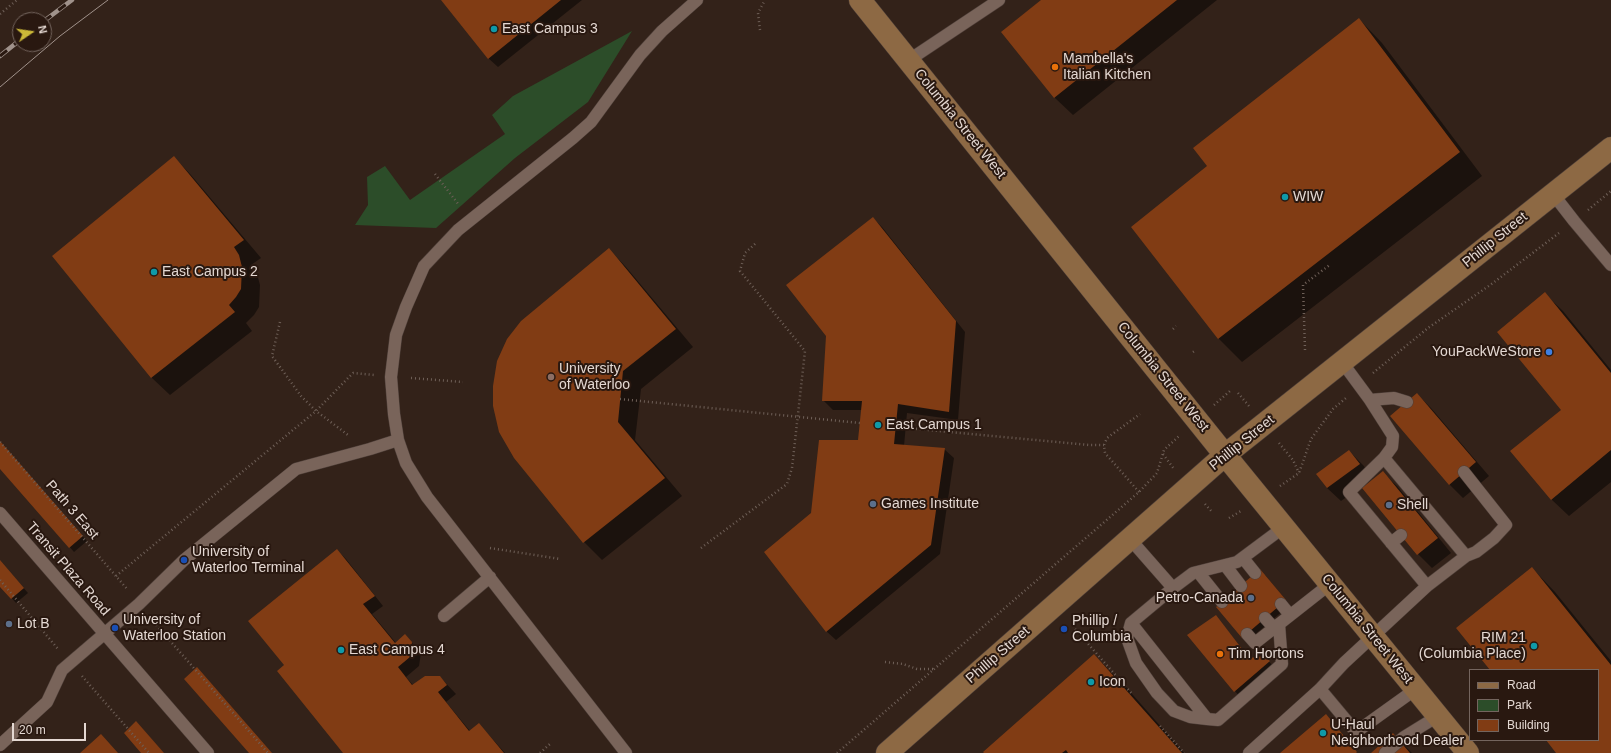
<!DOCTYPE html>
<style>
body{margin:0}
#map{position:relative;width:1611px;height:753px;overflow:hidden;background:#332219;font-family:Helvetica,sans-serif}
canvas{display:block}
.legend{position:absolute;left:1469px;top:669px;width:130px;height:72px;box-sizing:border-box;background:#291810;border:1px solid #74655e;margin:0;padding:5px 7px;list-style:none;font-size:12px;color:#e4d8d2}
.legend li{display:flex;align-items:center;gap:8px;height:20px}
.legend b{width:20px;border:1px solid #74655e}
.north{position:absolute;left:12px;top:12px;width:40px;height:40px;box-sizing:border-box;background:#291810;border:1px solid #74655e;border-radius:50%;rotate:77deg;font-size:11px;font-weight:700;line-height:16px;text-align:center;color:#e4d8d2}
.north::after{content:'';display:block;margin:auto;width:14px;height:18px;background:#ccb938;clip-path:polygon(50% 0,100% 100%,50% 72%,0 100%)}
.scale{position:absolute;left:12px;top:723px;width:74px;height:18px;box-sizing:border-box;border:2px solid #e4d8d2;border-top:0;padding-left:5px;font-size:12px;line-height:14px;white-space:nowrap;color:#e4d8d2;-webkit-text-stroke:3px #291810;paint-order:stroke}
</style>
<div id="map">
<canvas width="1611" height="753"></canvas>
<ul class="legend">
<li><b style="height:5px;background:#8d6944"></b>Road</li>
<li><b style="height:11px;background:#2c4d29"></b>Park</li>
<li><b style="height:11px;background:#813c14"></b>Building</li>
</ul>
<div class="north">N</div>
<div class="scale">20 m</div>
</div>
<script>
const ctx = document.querySelector('canvas').getContext('2d');
ctx.lineJoin = 'round';
function paint(path, color) { ctx.fillStyle = color; ctx.fill(path, 'evenodd'); }
const poly = rows => new Path2D(rows.map(r => 'M' + r).join(''));
function trace(path, color, width, dash) { ctx.strokeStyle = color; ctx.lineWidth = width; ctx.lineCap = dash ? 'butt' : 'round'; ctx.setLineDash(dash || []); ctx.stroke(path); }
function write(font, color, halo, rows, align = 'center') {
  ctx.font = font + ' Helvetica,sans-serif'; ctx.lineWidth = 4; ctx.setLineDash([]); ctx.textBaseline = 'middle'; ctx.strokeStyle = halo; ctx.fillStyle = color; for (const [text, x, y, turn = 0] of rows) {
    ctx.save(); ctx.translate(x, y); ctx.rotate((+turn || 0) * Math.PI / 180); ctx.textAlign = isNaN(turn) ? turn : align; if (halo) ctx.strokeText(text, 0, 0); ctx.fillText(text, 0, 0); ctx.restore();
  }
}
paint(poly([
 [632,31,588,102,515,158,436,228,355,225,368,205,367,177,385,166,410,200,505,134,492,115,513,96]
]), '#2c4d29');
paint(poly([
 [442,0,582,0,498,67,488,58],
 [1043,0,1217,0,1073,115,1055,98,1003,32],
 [1359,19,1382,43,1482,176,1242,362,1219,339,1133,228,1208,166],
 [174,157,191,175,261,258,251,265,257,274,260,285,259,307,254,315,246,323,252,331,170,395,152,378,53,256],
 [873,218,882,227,965,332,958,420,907,413,904,446,944,449,954,458,940,554,836,640,826,631,812,513,859,441,862,410,833,410,823,400],
 [609,249,626,267,693,347,641,389,635,440,682,496,602,560,584,542,515,457],
 [1545,294,1563,311,1611,370,1611,482,1569,516,1551,499,1562,410],
 [1417,394,1431,408,1489,476,1463,498,1449,484],
 [0,442,87,541,74,552,0,467],
 [1349,451,1363,465,1373,478,1341,501,1327,488],
 [1383,473,1397,486,1451,553,1432,568,1418,554,1364,488],
 [337,550,346,559,383,606,372,614,396,643,405,635,421,653,419,666,406,677,413,685,440,677,456,694,446,702,470,731,479,724,505,753,345,753,285,665],
 [0,561,28,593,16,603,0,585],
 [1532,568,1555,592,1611,661,1611,753,1558,753,1547,740,1598,740,1598,670,1491,670],
 [1265,575,1290,605,1247,641],
 [1216,616,1250,659,1265,657,1273,666,1239,696,1235,691],
 [1094,655,1126,687,1184,753,986,753],
 [1393,734,1412,753,1372,753]
]), '#0007');
paint(poly([
 [441,0,561,0,488,59],
 [1041,0,1177,0,1054,98,1001,32],
 [1359,18,1460,152,1218,339,1131,227,1207,166,1193,148],
 [174,156,244,240,234,247,239,255,242,267,241,289,236,297,229,305,235,312,151,378,52,256],
 [873,217,956,321,949,412,898,404,894,444,945,448,931,545,826,632,764,552,811,513,819,440,858,440,862,401,822,401,826,336,786,285],
 [609,248,676,329,623,371,618,422,665,478,583,543,514,458,499,432,493,406,493,386,497,361,507,339,521,321],
 [1545,292,1611,373,1611,450,1551,500,1510,451,1561,410,1497,332],
 [1417,393,1476,462,1449,485,1390,416],
 [0,441,83,536,69,548,0,469],
 [1349,450,1360,464,1327,488,1316,474],
 [1383,471,1438,538,1417,555,1362,488],
 [337,549,375,596,363,604,395,643,405,634,412,642,410,657,398,667,412,685,425,676,440,676,447,685,438,692,469,731,479,723,504,753,343,753,277,671,284,665,248,621],
 [0,560,24,588,11,599,0,587],
 [1532,567,1611,665,1611,753,1556,753,1546,740,1598,740,1598,670,1490,670,1456,628],
 [1260,569,1286,600,1242,638,1216,607],
 [1216,615,1249,658,1265,656,1270,661,1234,692,1187,635],
 [1094,654,1182,753,1068,753,1066,750,1062,753,984,753,983,752],
 [197,667,272,753,249,753,184,679],
 [1326,714,1357,752,1356,753,1280,753],
 [136,721,164,753,141,753,124,733],
 [1393,733,1410,753,1371,753],
 [101,734,118,753,80,753]
]), '#813c14');
const lane = poly([
 [909,60,999,0],
 [1553,194,1574,221,1611,265],
 [1342,362,1370,400,1393,436,1392,447,1384,458,1349,492,1427,586,1344,663,1320,689,1356,732,1416,689],
 [1370,400,1394,398,1407,402],
 [1384,458,1466,556],
 [0,513,208,753],
 [1130,539,1173,588,1193,573,1237,562,1284,527],
 [1391,543,1401,535],
 [1243,558,1255,573],
 [1225,565,1241,586],
 [1198,572,1222,602],
 [1427,586,1466,556,1476,552,1494,538,1506,525,1464,472],
 [1281,604,1290,615],
 [444,616,490,577],
 [1265,618,1274,628],
 [1131,623,1207,719,1190,717,1174,711,1157,693,1136,663,1127,638,1131,623,1173,588],
 [1247,634,1255,643,1330,584],
 [1207,719,1218,720,1282,664,1279,624],
 [0,745,47,702,62,670,139,604,184,560,296,469,370,449,398,440],
 [626,753,427,497,406,463,398,440,394,414,391,377,396,335,406,307,424,266,458,230,573,138,591,122,640,55,662,31,697,0],
 [1249,753,1320,689],
 [1385,753,1404,737,1438,716]
]);
const secondary = poly([
 [860,0,1225,455,1468,753],
 [887,753,1225,455,1611,148]
]);
trace(lane, '#4f403a', 13);
trace(secondary, '#4f403a', 23);
trace(poly([
 [0,14,17,0],
 [760,30,758,13,765,0],
 [435,174,459,205],
 [1588,210,1611,191],
 [280,322,272,356,301,396,316,411,348,435],
 [1173,329,1176,326],
 [1305,350,1303,285,1331,264],
 [1193,352,1196,350],
 [1373,373,1428,328,1493,283,1559,233],
 [411,378,463,382],
 [1238,393,1249,406],
 [620,399,860,423],
 [1214,405,1230,391],
 [896,427,1089,445,1104,445],
 [0,442,128,590],
 [1279,443,1293,460,1299,473],
 [1163,454,1174,469],
 [1280,486,1299,473,1311,439,1333,409,1346,398],
 [1139,492,1105,453,1104,445,1107,438,1140,414],
 [1205,504,1213,513],
 [1229,518,1241,511],
 [490,548,560,559],
 [701,548,787,484,792,468,805,351,740,271,745,253,756,243],
 [116,576,316,411,353,373,374,375],
 [0,580,58,649],
 [151,619,268,753],
 [1075,629,1133,695],
 [885,662,903,664,917,669,933,669],
 [82,676,149,753],
 [1160,726,1184,753],
 [540,753,550,744],
 [837,753,1139,492,1157,473,1164,450,1180,435]
]), '#6f6058', 2.5, [1, 3]);
trace(lane, '#79645a', 12);
trace(secondary, '#8d6944', 22);
trace(poly([
 [0,87,60,36,108,0]
]), '#a0928b', 1);
const rail = poly([
 [44,21,72,0],
 [0,56,20,40]
]);
trace(rail, '#a0928b', 4.5);
trace(rail, '#291810', 3, [9]);
for (const [x, y, r, color] of [
 [494,29,4,"#0f9aa8"],
 [1055,67,4,"#e8710a"],
 [1285,197,4,"#0f9aa8"],
 [154,272,4,"#0f9aa8"],
 [1549,352,4,"#3f7fe0"],
 [551,377,4,"#8d6e63"],
 [878,425,4,"#0f9aa8"],
 [873,504,4,"#5c6f8a"],
 [1389,505,4,"#5c6f8a"],
 [184,560,4,"#1a4fb4"],
 [1251,598,4,"#5c6f8a"],
 [9,624,4,"#5c6f8a"],
 [115,628,4,"#1a4fb4"],
 [1064,629,4,"#1a4fb4"],
 [1534,646,4,"#0f9aa8"],
 [341,650,4,"#0f9aa8"],
 [1220,654,4,"#e8710a"],
 [1091,682,4,"#0f9aa8"],
 [1323,733,4,"#0f9aa8"]
]) { const dot = new Path2D(); dot.arc(x, y, r, 0, 2 * Math.PI); ctx.fillStyle = color; ctx.fill(dot); trace(dot, '#291810', 1.5); }
write('14px', '#e4d8d2', '#291810', [
 ["East Campus 3",502,29],
 ["Mambella's",1063,59],
 ["Italian Kitchen",1063,75],
 ["WIW",1293,197],
 ["East Campus 2",162,272],
 ["YouPackWeStore",1541,352,"right"],
 ["University",559,369],
 ["of Waterloo",559,385],
 ["East Campus 1",886,425],
 ["Games Institute",881,504],
 ["Shell",1397,505],
 ["University of",192,552],
 ["Waterloo Terminal",192,568],
 ["Petro-Canada",1243,598,"right"],
 ["University of",123,620],
 ["Waterloo Station",123,636],
 ["Phillip /",1072,621],
 ["Columbia",1072,637],
 ["Lot B",17,624],
 ["RIM 21",1526,638,"right"],
 ["(Columbia Place)",1526,654,"right"],
 ["East Campus 4",349,650],
 ["Tim Hortons",1228,654],
 ["Icon",1099,682],
 ["U-Haul",1331,725],
 ["Neighborhood Dealer",1331,741]
], 'left');
write('14px', '#e4d8d2', '#291810', [
 ["Columbia Street West",960,124,51],
 ["Phillip Street",1495,240,-39],
 ["Columbia Street West",1163,377,51],
 ["Phillip Street",1242,443,-39],
 ["Path 3 East",72,510,49],
 ["Transit Plaza Road",68,569,49],
 ["Columbia Street West",1367,629,51],
 ["Phillip Street",998,655,-41]
]);
</script>
